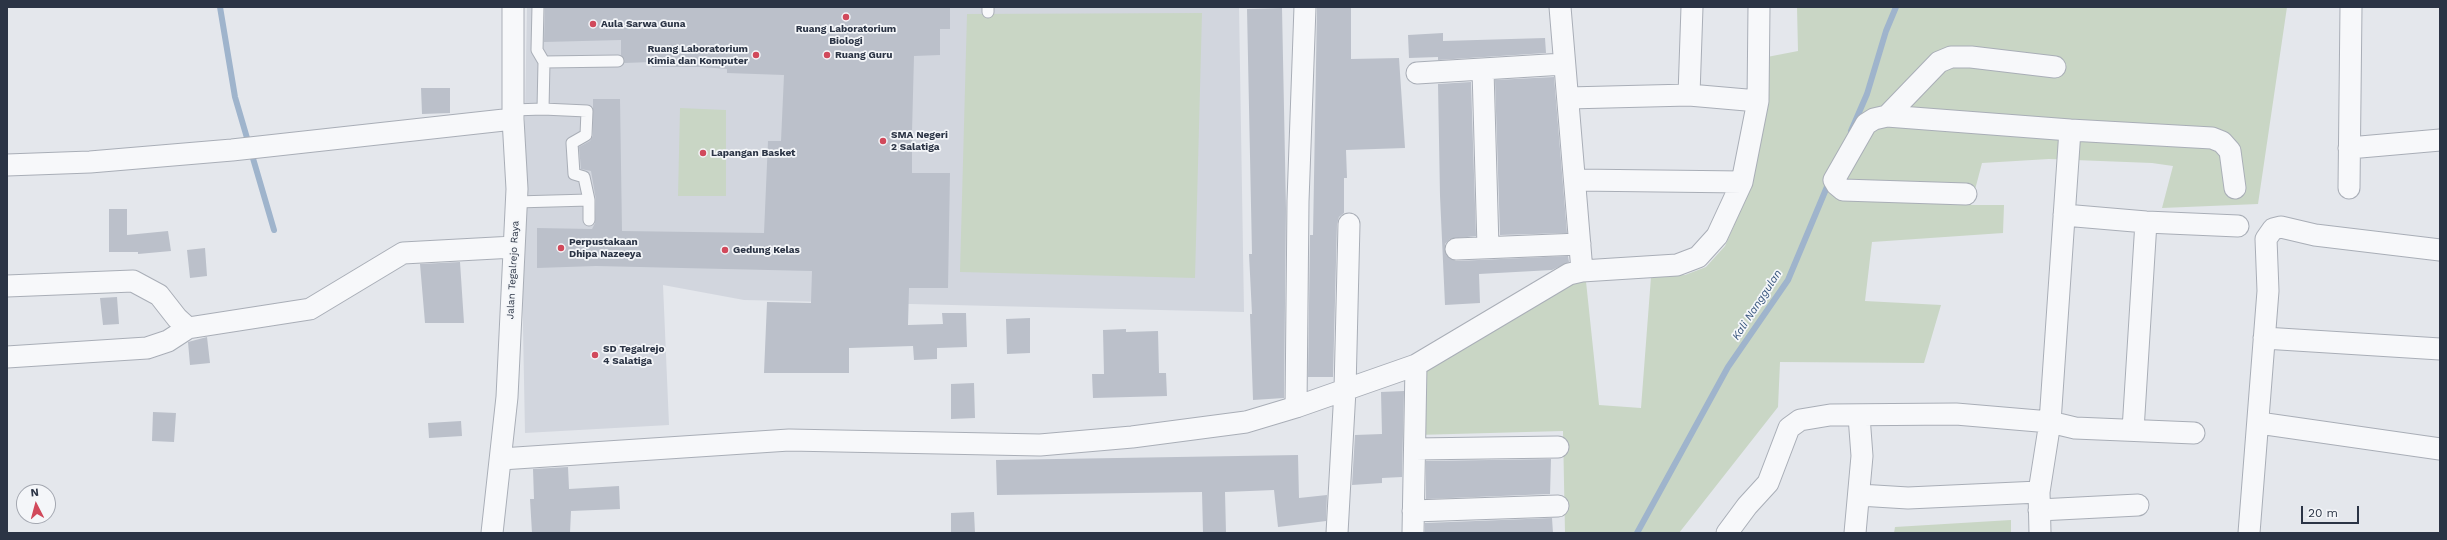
<!DOCTYPE html>
<style>
body{margin:0}
#map{position:relative;width:2447px;height:540px;overflow:hidden;background:#e4e7ec;font-family:"Work Sans",sans-serif}
canvas{display:block}
.frame{position:absolute;inset:0;border:8px solid #2b3445;pointer-events:none}
.north{position:absolute;left:16px;top:484px;width:40px;height:40px;box-sizing:border-box;background:#f4f6f9;border:1px solid #a4a8b1;border-radius:50%;rotate:354deg;font-size:11px;font-weight:700;line-height:16px;text-align:center;color:#2b3445}
.north::after{content:'';display:block;margin:auto;width:14px;height:18px;background:#d1495b;clip-path:polygon(50% 0,100% 100%,50% 72%,0 100%)}
.scale{position:absolute;left:2301px;top:506px;width:58px;height:18px;box-sizing:border-box;border:2px solid #2b3445;border-top:0;padding-left:5px;font-size:12px;line-height:14px;white-space:nowrap;color:#2b3445;-webkit-text-stroke:3px #f4f6f9;paint-order:stroke}
</style>
<div id="map">
<canvas width="2447" height="540"></canvas>
<div class="frame"></div>
<div class="north">N</div>
<div class="scale">20 m</div>
</div>
<script>
const ctx = document.querySelector('canvas').getContext('2d');
ctx.lineJoin = 'round';
function paint(path, color) { ctx.fillStyle = color; ctx.fill(path, 'evenodd'); }
const poly = rows => new Path2D(rows.map(r => 'M' + r).join(''));
function trace(path, color, width, dash) { ctx.strokeStyle = color; ctx.lineWidth = width; ctx.lineCap = dash ? 'butt' : 'round'; ctx.setLineDash(dash || []); ctx.stroke(path); }
function write(font, color, halo, rows, align = 'center') {
  ctx.font = font + ' "Work Sans",sans-serif'; ctx.lineWidth = 3.5; ctx.setLineDash([]); ctx.textBaseline = 'middle'; ctx.strokeStyle = halo; ctx.fillStyle = color; for (const [text, x, y, turn = 0] of rows) {
    ctx.save(); ctx.translate(x, y); ctx.rotate((+turn || 0) * Math.PI / 180); ctx.textAlign = isNaN(turn) ? turn : align; if (halo) ctx.strokeText(text, 0, 0); ctx.fillText(text, 0, 0); ctx.restore();
  }
}
paint(poly([
 [527,7,1239,7,1244,312,744,300,663,285,669,425,525,433,522,274]
]), '#d2d6de');
paint(poly([
 [1797,7,2287,7,2258,204,2162,208,2173,166,2152,163,2049,159,1982,163,1971,205,2004,205,2003,233,1872,242,1865,301,1941,305,1924,363,1780,362,1778,407,1679,533,1565,533,1563,431,1416,435,1419,368,1585,272,1599,405,1641,408,1651,277,1685,275,1706,267,1725,246,1749,192,1767,57,1798,51],
 [1202,13,1195,278,960,272,967,14],
 [680,108,726,110,726,196,678,196],
 [2011,520,2011,533,1894,533,1895,527]
]), '#c9d6c5');
trace(poly([
 [220,7,235,97,274,230],
 [1851,131,1867,94,1886,31,1896,7],
 [1637,533,1728,367,1788,280,1829,182]
]), '#9fb4cc', 6);
paint(poly([
 [545,7,950,7,950,29,940,29,940,55,914,56,912,132,912,173,950,173,948,288,909,288,908,325,943,324,942,313,966,313,967,347,937,348,937,359,914,360,913,346,849,348,849,373,764,373,767,302,811,303,812,271,596,266,537,268,537,228,592,229,595,223,596,200,591,171,581,169,579,147,590,141,593,136,593,99,620,99,622,231,764,233,768,141,781,141,784,75,727,73,727,69,702,67,652,67,652,62,624,63,621,55,621,40,544,42],
 [1317,7,1351,7,1351,59,1399,58,1405,148,1346,150,1347,178,1344,178,1344,213,1339,217,1337,224,1333,377,1308,377,1310,235,1313,235],
 [1282,8,1286,209,1284,398,1253,400,1250,314,1252,314,1249,254,1252,254,1247,9],
 [1443,33,1443,41,1545,38,1546,53,1438,60,1438,57,1409,58,1408,35],
 [1554,77,1567,233,1500,235,1495,80],
 [1471,82,1476,236,1450,239,1445,244,1446,255,1456,261,1568,256,1569,262,1552,270,1479,274,1480,303,1445,305,1440,196,1438,84],
 [421,88,450,88,450,113,422,114],
 [109,209,127,209,127,235,168,231,171,251,138,254,138,252,109,252],
 [205,248,207,276,190,278,187,250],
 [460,262,464,323,425,323,420,264],
 [117,297,119,324,103,325,100,298],
 [1030,318,1030,353,1007,354,1006,319],
 [1126,329,1126,332,1158,331,1159,373,1166,373,1167,396,1093,398,1092,374,1104,374,1103,330],
 [207,337,210,363,190,365,188,342],
 [974,383,975,418,951,419,951,384],
 [1404,391,1402,477,1382,478,1382,483,1352,485,1355,435,1382,434,1381,392],
 [153,412,176,413,174,442,152,441],
 [461,421,462,436,429,438,428,423],
 [1298,455,1299,498,1327,495,1326,521,1278,527,1274,490,1225,492,1226,533,1203,533,1202,492,997,495,996,460],
 [1551,459,1550,494,1426,499,1426,461],
 [568,467,569,489,619,486,620,509,571,511,570,533,532,533,530,499,534,499,533,469],
 [974,512,975,533,951,533,951,513],
 [1552,518,1553,533,1425,533,1425,523]
]), '#bbc0ca');
const service = poly([
 [988,7,988,12],
 [544,62,618,61],
 [543,109,587,111,586,135,572,143,574,174,584,177,589,200,589,220],
 [513,110,543,109,544,62,537,50,538,7],
 [516,202,589,200]
]);
const minor = poly([
 [1483,70,1488,247],
 [1417,73,1564,64],
 [1689,95,1692,7],
 [1568,98,1689,95,1758,101],
 [1887,116,1939,62,1951,57,1971,57,2055,67],
 [2070,130,2212,138,2222,142,2230,151,2235,188],
 [2349,148,2440,140],
 [7,165,90,162,232,150,513,119],
 [1576,180,1742,182],
 [2349,188,2351,7],
 [1966,194,1843,190,1837,185,1834,180,1866,124,1874,119,1887,116,2070,130,2050,422,2039,492,2040,533],
 [2064,215,2146,222,2238,226],
 [1456,249,1580,244],
 [1582,271,1677,265,1698,257,1717,236,1742,182,1758,101,1759,7],
 [7,286,133,281,159,295,177,318,188,328,310,309,403,253,514,247],
 [2264,338,2440,349],
 [7,357,147,348,168,341,188,328],
 [1296,407,1298,201,1305,7],
 [2259,423,2440,449],
 [2133,430,2146,222],
 [1415,449,1558,447],
 [501,459,789,440,1040,445,1132,437,1246,422,1296,407,1416,365,1569,274,1582,271,1560,7],
 [1859,495,1908,498,2039,492],
 [2039,510,2138,505],
 [1413,511,1558,506],
 [492,533,507,397,517,189,513,119,513,7],
 [1337,533,1345,390,1349,224],
 [1413,533,1416,365],
 [1727,533,1747,506,1768,483,1789,428,1800,420,1830,415,1956,414,2050,422,2075,428,2194,433],
 [1855,533,1862,456,1859,416],
 [2249,533,2268,291,2266,239,2273,229,2281,227,2315,235,2440,250]
]);
trace(service, '#a9aeb7', 13);
trace(minor, '#a9aeb7', 23);
trace(service, '#f7f8fa', 11);
trace(minor, '#f7f8fa', 21);
for (const [x, y, r, color] of [
 [846,17,4,"#d1495b"],
 [593,24,4,"#d1495b"],
 [756,55,4,"#d1495b"],
 [827,55,4,"#d1495b"],
 [883,141,4,"#d1495b"],
 [703,153,4,"#d1495b"],
 [561,248,4,"#d1495b"],
 [725,250,4,"#d1495b"],
 [595,355,4,"#d1495b"]
]) { const dot = new Path2D(); dot.arc(x, y, r, 0, 2 * Math.PI); ctx.fillStyle = color; ctx.fill(dot); trace(dot, '#f4f6f9', 1.5); }
write('bold 10px', '#2b3445', '#f4f6f9', [
 ["Aula Sarwa Guna",601,24],
 ["Ruang Laboratorium",846,29,"center"],
 ["Biologi",846,41,"center"],
 ["Ruang Laboratorium",748,49,"right"],
 ["Kimia dan Komputer",748,61,"right"],
 ["Ruang Guru",835,55],
 ["SMA Negeri",891,135],
 ["2 Salatiga",891,147],
 ["Lapangan Basket",711,153],
 ["Perpustakaan",569,242],
 ["Dhipa Nazeeya",569,254],
 ["Gedung Kelas",733,250],
 ["SD Tegalrejo",603,349],
 ["4 Salatiga",603,361]
], 'left');
write('10px', '#2b3445', '#f4f6f9', [
 ["Jalan Tegalrejo Raya",513,270,-87]
]);
write('italic 11px', '#34527a', '#f4f6f9', [
 ["Kali Nanggulan",1757,305,-57]
]);
</script>
